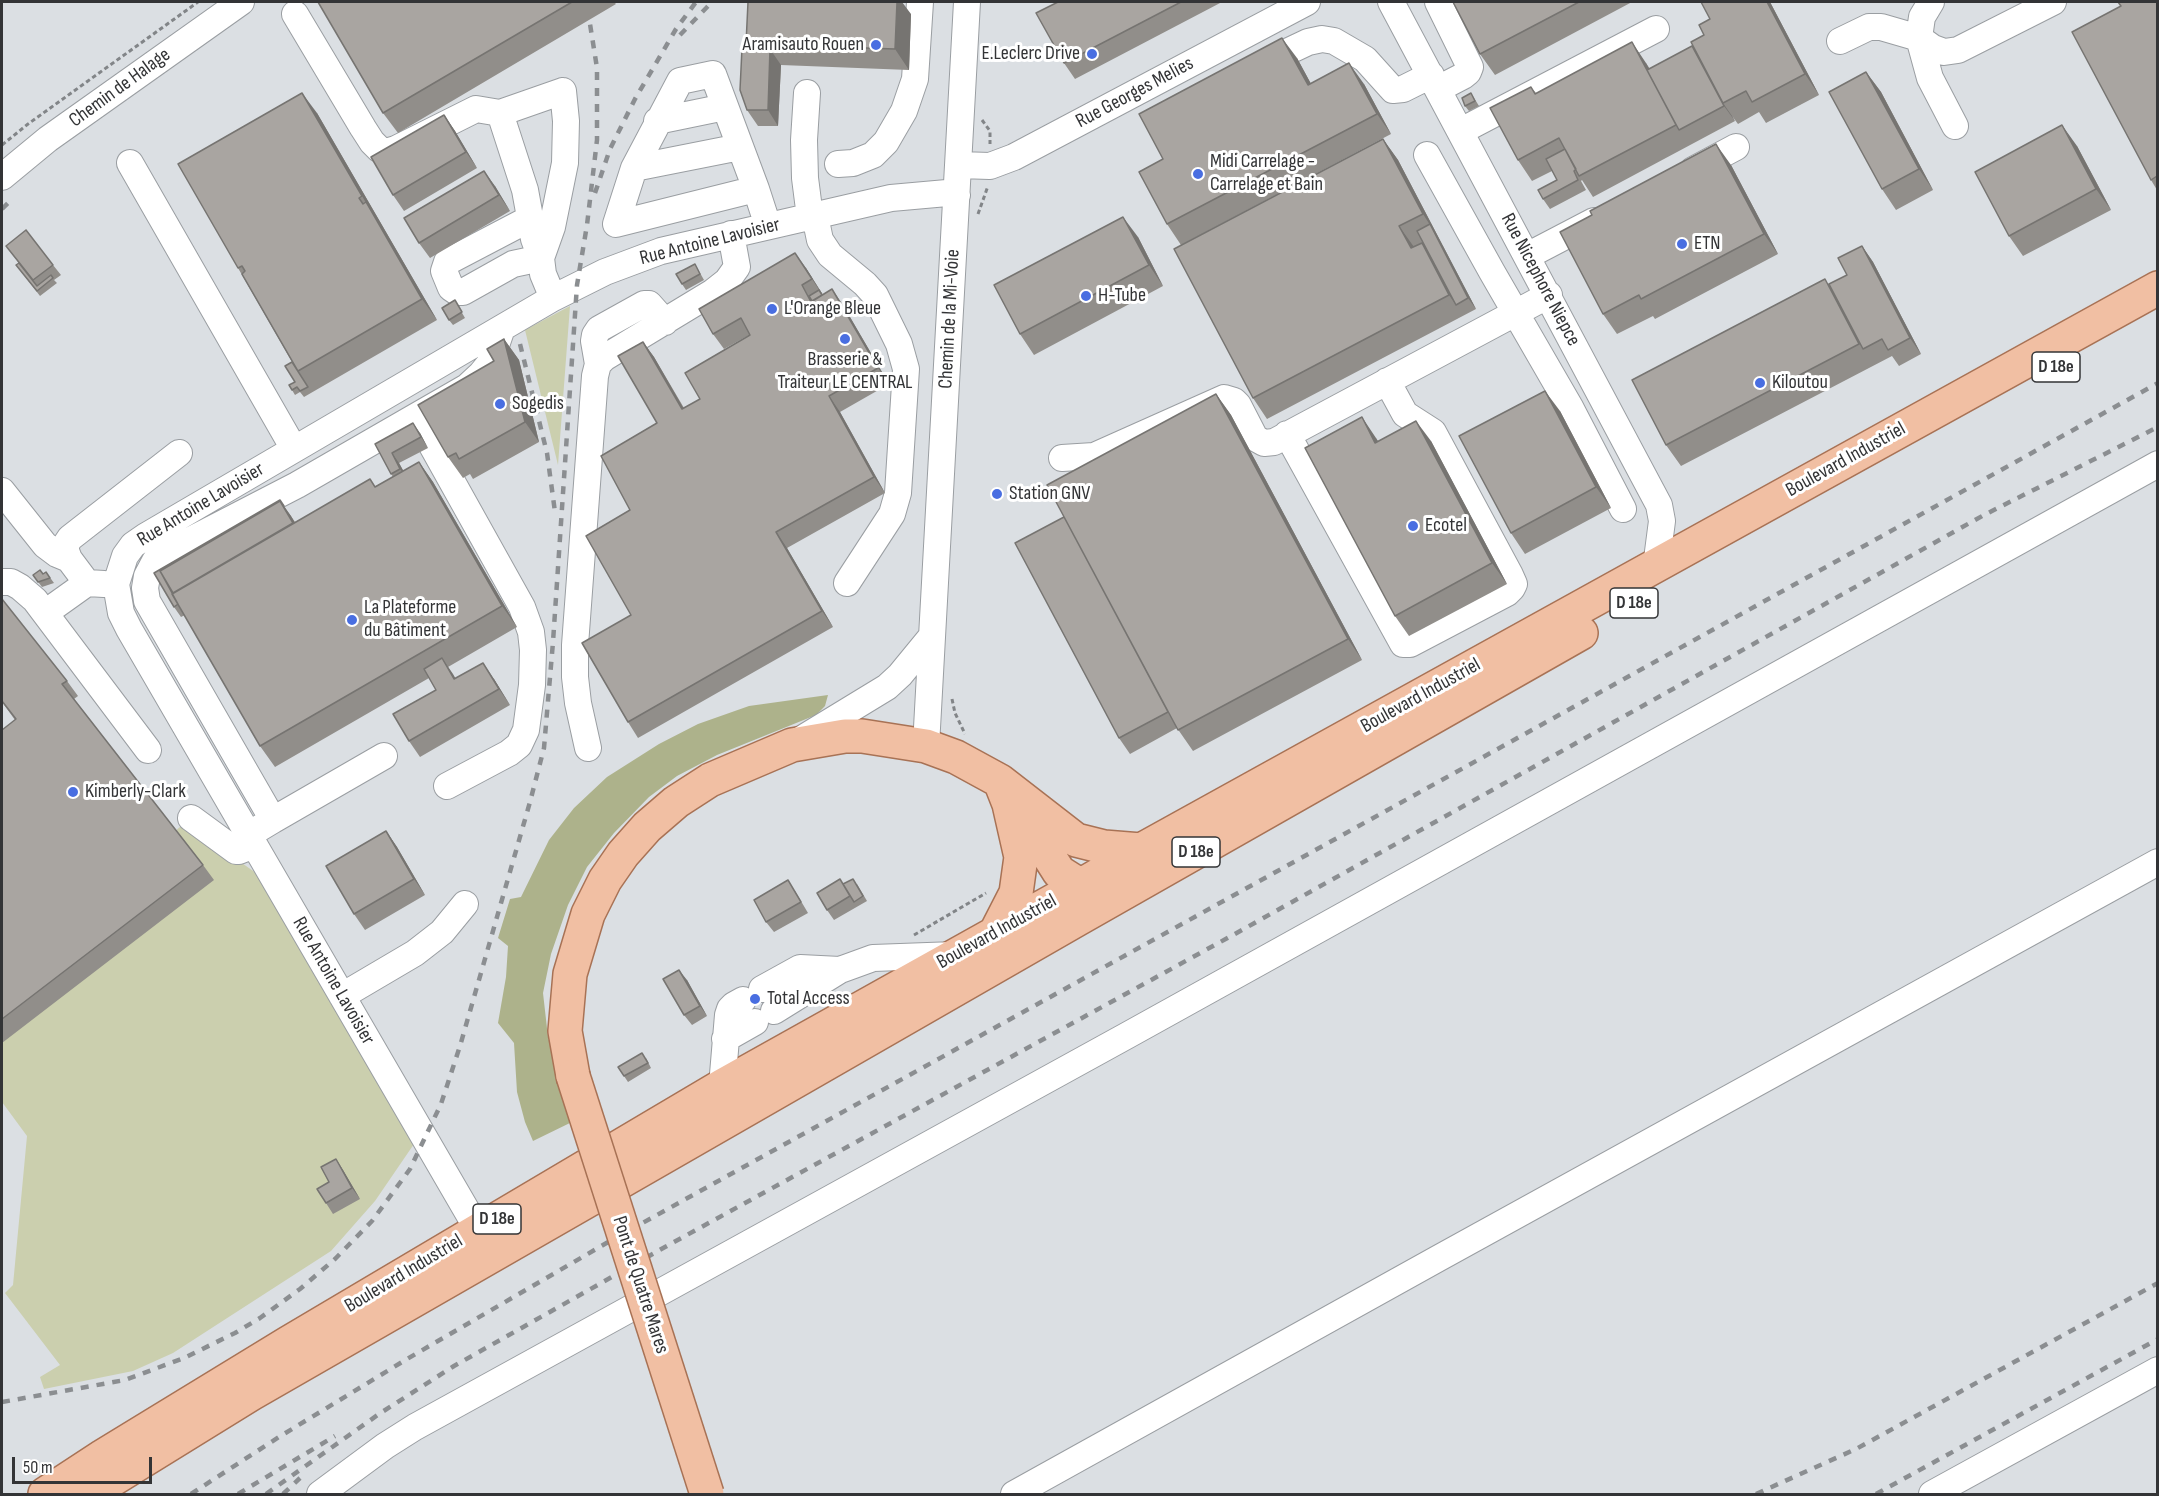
<!DOCTYPE html>
<meta charset="utf-8">
<style>
body{margin:0}
#map{position:relative;width:2159px;height:1496px;overflow:hidden;background:#dbdfe3;font-family:"Sofia Sans Condensed",sans-serif}
canvas{display:block}
.frame{position:absolute;inset:0;border:3px solid #333436;pointer-events:none}
.scale{position:absolute;left:12px;top:1457px;width:140px;height:27px;box-sizing:border-box;border:3px solid #333436;border-top:0;padding-left:8px;font-size:18px;line-height:21px;white-space:nowrap;color:#333436;-webkit-text-stroke:4px #fff;paint-order:stroke}
</style>
<div id="map">
<canvas width="2159" height="1496"></canvas>
<div class="frame"></div>
<div class="scale">50 m</div>
</div>
<script>
const ctx = document.querySelector('canvas').getContext('2d');
ctx.lineJoin = 'round';
function paint(path, color) { ctx.fillStyle = color; ctx.fill(path, 'evenodd'); }
const poly = rows => new Path2D(rows.map(r => 'M' + r).join(''));
function trace(path, color, width, dash) { ctx.strokeStyle = color; ctx.lineWidth = width; ctx.lineCap = dash ? 'butt' : 'round'; ctx.setLineDash(dash || []); ctx.stroke(path); }
function write(font, color, halo, rows, align = 'center') {
  ctx.font = font + ' "Sofia Sans Condensed",sans-serif'; ctx.lineWidth = 6; ctx.setLineDash([]); ctx.textBaseline = 'middle'; ctx.strokeStyle = halo; ctx.fillStyle = color; for (const [text, x, y, turn = 0] of rows) {
    ctx.save(); ctx.translate(x, y); ctx.rotate((+turn || 0) * Math.PI / 180); ctx.textAlign = isNaN(turn) ? turn : align; if (halo) ctx.strokeText(text, 0, 0); ctx.fillText(text, 0, 0); ctx.restore();
  }
}
paint(poly([
 [570,306,558,465,525,330],
 [185,823,256,873,414,1144,375,1201,331,1251,173,1353,133,1371,44,1389,40,1377,60,1365,5,1293,13,1285,27,1136,2,1102,2,1043,175,831]
]), '#cbcfae');
paint(poly([
 [828,695,825,706,816,715,717,755,677,776,649,797,614,833,587,867,568,905,551,954,543,993,548,1037,574,1121,533,1141,525,1122,517,1092,514,1043,498,1023,506,977,508,946,498,938,510,899,521,897,549,840,574,808,607,777,659,744,698,724,749,706]
]), '#adb28b');
const minor = poly([
 [1391,2,1659,505,1662,521,1656,567],
 [1438,2,1470,67,1468,72,1463,76,1438,89],
 [1931,2,1922,17,1919,38,1930,78,1955,126],
 [295,14,363,128,372,142,379,149,386,152,396,149,476,109,500,113],
 [1840,41,1869,27,1881,27,1919,38,1933,48,1944,52,1958,50,2053,2],
 [1270,60,1308,42,1322,39,1334,41,1365,59,1393,90,1403,89,1431,75],
 [563,91,566,121,565,163,552,227,541,258,534,239,525,190,500,113,563,91],
 [807,93,804,140,805,178,810,217],
 [657,121,725,107],
 [1461,131,1656,29],
 [1427,155,1492,272,1570,407,1623,509],
 [130,163,294,449],
 [838,164,853,163,873,155,886,142,904,111,915,79,920,2],
 [959,165,990,166,1014,157,1307,2],
 [634,168,740,147],
 [1693,170,1736,147],
 [2,177,48,139,241,2],
 [756,189,616,224,634,168,680,81,713,74,756,189,768,226],
 [815,216,820,240,830,255,865,284,875,295,899,344,906,369,898,493,892,514,847,583],
 [531,218,447,262,444,271,451,288,457,292,463,292,513,264,541,258,543,274,553,298],
 [1527,256,1594,221],
 [598,364,594,341,595,335,599,329,644,304,649,304,665,322],
 [416,417,522,607,531,632,533,650,532,685,526,730,519,745,509,753,447,786],
 [1287,434,1403,644,1410,644,1507,593,1512,588,1514,584,1510,575,1433,432,1405,414,1387,381],
 [1062,458,1094,456,1224,398,1234,401,1238,405,1255,438,1264,443,1274,442,1549,295],
 [2,491,45,545,57,554,69,559],
 [2,582,11,582,20,587,35,600,148,750],
 [87,583,69,559,66,551,66,544,70,538,179,453],
 [45,613,87,583,104,584],
 [800,740,887,687,900,675,932,636],
 [926,746,967,2],
 [588,748,578,703,575,677,575,645,595,376,598,364,604,358,713,292,727,281,737,267,731,234],
 [191,818,236,851,239,851,254,845],
 [273,820,384,756],
 [248,835,273,820,147,601,145,588,147,576,155,561,177,547,297,485,467,387,481,374,490,363,502,328],
 [762,989,800,968,840,970,873,958,955,955],
 [342,996,415,953,442,932,465,904],
 [774,1011,840,970],
 [725,1039,755,1022],
 [722,1086,728,1015,730,1009,734,1005,743,1000],
 [478,1230,129,629,121,613,116,584,125,556,133,545,146,536,553,298,605,272,661,251,891,198,947,193,957,195],
 [320,1494,385,1446,415,1427,1128,1035,2158,464],
 [1014,1494,1439,1258,2158,862],
 [1932,1494,2158,1370]
]);
const major = poly([
 [1016,812,1033,831,1059,872,1097,896],
 [996,932,1016,893,1021,857,1009,804,1000,781],
 [573,1076,565,1031,570,974,588,914,605,880,623,854,647,827,676,802,710,780,792,745,845,736,862,736,926,746,956,757,1000,781,1076,840,1104,847,1141,850],
 [45,1494,103,1456,288,1343,722,1086,1080,886,1145,848,2158,288],
 [89,1494,251,1394,1078,919,1581,633]
]);
trace(minor, '#9a9ea2', 28);
trace(major, '#a87255', 36);
trace(poly([
 [982,120,990,131,990,144],
 [2,145,28,124,198,2],
 [978,214,988,186],
 [952,699,955,713,965,734],
 [914,935,986,893]
]), '#828588', 3, [4.5, 3]);
trace(minor, '#fff', 26);
trace(major, '#f1bfa3', 33);
trace(poly([
 [680,35,712,2],
 [595,193,610,149,635,99,676,29,696,2],
 [2,209,12,199],
 [520,344,547,453,555,512],
 [2,1402,125,1380,184,1358,235,1333,260,1318,300,1289,335,1259,372,1221,410,1169,441,1104,460,1046,530,802,544,748,553,642,577,285,587,225,597,140,597,68,590,24],
 [191,1494,279,1437,407,1359,610,1241,2158,383],
 [238,1494,335,1436],
 [266,1494,379,1414,454,1366,665,1247,1233,935,1984,515,2158,427],
 [283,1494,300,1478],
 [1756,1494,1856,1449,2158,1283],
 [1876,1494,2158,1339]
]), '#8b8e91', 4.5, [8, 8]);
const majorBridge = poly([
 [573,1076,707,1494]
]);
trace(majorBridge, '#a87255', 36, []);
trace(majorBridge, '#f1bfa3', 33);
paint(poly([
 [318,2,614,2,616,4,398,133,383,113],
 [1058,2,1222,2,1075,79,1064,63],
 [1453,2,1632,2,1495,75,1480,54],
 [1770,2,1819,95,1766,123,1759,112,1738,124,1732,116,1735,121,1593,197,1582,180,1581,181,1586,190,1550,209,1543,199,1557,180,1552,171,1532,181,1518,160,1531,87,1536,93,1646,63,1650,69,1692,46],
 [2157,2,2157,190,2151,180,2121,6],
 [911,14,909,70,781,65,778,126,758,126,747,110,750,48,746,44],
 [1297,58,1311,84,1364,84,1391,134,1181,245,1167,224,1163,159],
 [1866,72,1881,92,1933,190,1896,210,1882,189],
 [1471,93,1479,106,1469,111,1465,106],
 [317,113,437,320,304,397,300,392,295,395,292,390,295,382,292,362,238,268],
 [444,115,455,131,477,168,404,211,393,195],
 [1383,139,1398,160,1476,309,1267,419,1253,398],
 [2077,146,2111,210,2023,256,2009,236],
 [1731,165,1778,254,1655,319,1653,316,1617,334,1603,314],
 [495,186,510,211,430,258,419,243],
 [1138,237,1163,286,1034,355,1020,334],
 [6,246,53,265,61,275,54,280,57,283,40,296,20,270,19,263],
 [1862,246,1873,262,1921,354,1899,366,1892,356,1681,466,1666,445,1829,285,1847,275],
 [695,264,704,280,686,290,682,284],
 [806,268,823,295,843,305,889,384,840,412,885,493,787,548,833,627,638,738,628,722,631,615,630,510,657,423,643,342,654,357,684,408,700,399,750,335,749,335,724,349,713,334],
 [458,306,465,318,453,325,449,320],
 [504,339,519,360,539,442,473,479,470,474,463,478,448,457],
 [1216,394,1231,415,1362,660,1193,751,1177,728,1130,754,1119,738],
 [1560,411,1611,508,1525,554,1511,533],
 [420,433,428,448,399,463,403,471,419,462,433,482,517,627,448,667,455,679,494,679,510,705,420,757,409,741,436,690,429,678,275,767,260,746,185,615,181,617,174,607,280,500,295,522,376,486,393,477,375,444],
 [1376,438,1378,441,1431,441,1507,584,1409,636,1395,616],
 [46,572,54,583,42,587,33,575,43,574],
 [2,599,67,681,78,696,74,699,203,865,214,880,2,1043,2,730,15,720,2,702],
 [386,831,397,847,425,895,365,930,354,914],
 [843,884,857,884,867,901,834,920,827,910],
 [795,891,808,913,774,932,766,922],
 [687,980,707,1016,692,1025,684,1015],
 [646,1058,651,1068,628,1082,624,1076],
 [336,1159,343,1170,360,1199,333,1214,326,1203,329,1182]
]), '#918e8a');
paint(poly([
 [897,2,902,2,911,14,909,70,895,49],
 [1767,2,1770,2,1819,95,1805,74],
 [1282,38,1297,58,1323,106,1308,85],
 [1632,42,1646,63,1681,129,1679,130,1676,125],
 [770,49,781,65,778,126,768,110],
 [1349,63,1364,84,1391,134,1377,114],
 [1866,72,1881,92,1933,190,1919,169],
 [302,93,317,113,437,320,422,299],
 [1723,103,1732,116,1735,121,1724,106],
 [444,115,455,131,477,168,466,152],
 [2062,125,2077,146,2111,210,2096,189],
 [1383,139,1398,160,1476,309,1468,298,1430,225,1423,214],
 [1716,144,1731,165,1778,254,1764,234],
 [484,171,495,186,510,211,499,195],
 [1123,217,1138,237,1163,286,1149,265],
 [1399,226,1414,247,1411,248],
 [1422,243,1436,263,1456,305,1449,295],
 [1862,246,1873,262,1921,354,1910,338],
 [795,253,806,268,833,311,812,279],
 [832,289,843,305,889,384,878,368],
 [504,339,519,360,539,442,525,422],
 [643,342,654,357,693,425,682,409],
 [1545,391,1560,411,1611,508,1596,487],
 [1216,394,1231,415,1362,660,1348,639],
 [829,396,840,412,885,493,874,477],
 [1362,417,1376,438,1390,463,1375,443],
 [1416,421,1431,441,1507,584,1492,563],
 [413,423,420,433,428,448,421,437],
 [392,453,399,463,408,479,400,469],
 [419,462,433,482,517,627,502,606],
 [280,501,291,516,307,544,296,529],
 [776,532,787,548,833,627,822,611],
 [442,658,453,674,465,695,454,679],
 [483,663,494,679,510,705,499,689],
 [386,831,397,847,425,895,414,879],
 [679,970,687,980,707,1016,700,1006],
 [336,1159,343,1170,360,1199,352,1188]
]), '#767471');
const building = poly([
 [318,2,572,2,383,113,318,2],
 [748,2,897,2,895,49,746,44,748,2],
 [1058,2,1181,2,1064,63,1036,13,1058,2],
 [1453,2,1579,2,1480,54,1453,2],
 [1701,2,1767,2,1805,74,1752,102,1746,91,1723,103,1691,42,1704,35,1699,25,1710,19,1701,2],
 [2118,2,2157,2,2157,176,2151,180,2072,32,2121,6,2118,2],
 [1282,38,1308,85,1349,63,1377,114,1167,224,1139,172,1163,159,1139,114,1282,38],
 [1632,42,1676,125,1579,176,1559,138,1518,160,1490,108,1531,87,1535,94,1632,42],
 [1692,46,1724,106,1679,130,1647,70,1692,46],
 [742,48,770,49,768,110,747,110,740,90,742,48],
 [1866,72,1919,169,1882,189,1829,92,1866,72],
 [302,93,362,196,359,198,363,204,366,202,422,299,298,371,242,274,245,271,242,266,238,268,178,164,302,93],
 [1471,93,1475,101,1465,106,1462,98,1471,93],
 [444,115,466,152,393,195,371,157,444,115],
 [2062,125,2096,189,2009,236,1975,172,2062,125],
 [1383,139,1423,214,1399,226,1411,248,1422,243,1449,295,1253,398,1174,249,1383,139],
 [1716,144,1764,234,1641,299,1639,295,1603,314,1560,232,1592,215,1590,211,1716,144],
 [1565,149,1576,169,1574,171,1578,180,1543,199,1538,190,1557,180,1546,159,1565,149],
 [484,171,499,195,419,243,404,218,484,171],
 [1123,217,1149,265,1020,334,994,285,1123,217],
 [1430,224,1468,298,1456,305,1417,231,1430,224],
 [26,230,53,265,33,280,6,246,26,230],
 [1862,246,1910,338,1888,350,1882,339,1863,349,1829,284,1847,275,1838,258,1862,246],
 [795,253,812,279,802,285,811,302,832,289,878,368,829,396,874,477,776,532,822,611,628,722,582,643,631,615,586,536,630,510,601,456,657,423,618,356,643,342,682,409,700,399,685,373,750,335,741,318,713,334,699,309,795,253],
 [19,263,37,286,51,275,53,278,37,291,16,265,19,263],
 [695,264,700,274,682,284,676,274,695,264],
 [1825,279,1859,344,1666,445,1632,380,1825,279],
 [819,290,822,295,812,301,809,296,819,290],
 [455,300,462,312,449,320,442,308,455,300],
 [504,339,525,422,459,459,456,453,448,457,418,405,494,361,487,349,504,339],
 [292,362,308,387,300,391,297,387,292,390,289,385,295,382,285,366,292,362],
 [1545,391,1596,487,1511,533,1459,436,1545,391],
 [1216,394,1348,639,1178,730,1047,485,1216,394],
 [1362,417,1375,443,1416,421,1492,563,1395,616,1305,448,1362,417],
 [413,423,421,437,392,453,400,469,391,474,375,444,413,423],
 [419,462,502,606,260,746,172,594,370,479,375,487,419,462],
 [280,500,284,506,280,501,160,571,178,604,174,607,154,573,280,500],
 [280,501,293,523,173,593,160,571,280,501],
 [1064,517,1168,712,1119,738,1015,543,1064,517],
 [40,570,43,574,46,572,50,578,38,582,33,575,40,570],
 [2,599,67,681,62,684,203,865,2,1019,2,730,16,719,2,701,2,599],
 [442,658,454,679,483,663,499,689,409,741,393,714,436,690,424,669,442,658],
 [386,831,414,879,354,914,326,866,386,831],
 [840,879,850,896,827,910,817,893,840,879],
 [853,879,863,896,854,902,843,884,853,879],
 [788,880,801,902,766,922,754,900,788,880],
 [679,970,700,1006,684,1015,663,979,679,970],
 [642,1053,648,1063,624,1076,618,1067,642,1053],
 [336,1159,352,1188,326,1203,317,1189,329,1182,321,1167,336,1159]
]);
paint(building, '#a9a5a1');
trace(building, '#767471', 1.5);
for (const [x, y, r, color] of [
 [876,45,6,"#496ee1"],
 [1092,54,6,"#496ee1"],
 [1198,174,6,"#496ee1"],
 [1682,244,6,"#496ee1"],
 [1086,296,6,"#496ee1"],
 [772,309,6,"#496ee1"],
 [845,339,6,"#496ee1"],
 [1760,383,6,"#496ee1"],
 [500,404,6,"#496ee1"],
 [997,494,6,"#496ee1"],
 [1413,526,6,"#496ee1"],
 [352,620,6,"#496ee1"],
 [73,792,6,"#496ee1"],
 [755,999,6,"#496ee1"]
]) { const dot = new Path2D(); dot.arc(x, y, r, 0, 2 * Math.PI); ctx.fillStyle = color; ctx.fill(dot); trace(dot, '#fff', 2); }
for (const [x, y, w] of [
 [2056,367,48],
 [1634,603,48],
 [1196,852,48],
 [497,1219,48]
]) { const box = new Path2D(); box.roundRect(x - w / 2, y - 15, w, 30, 4.5); ctx.fillStyle = '#fff'; ctx.fill(box); trace(box, '#333436', 1.5); }
write('bold 18px', '#333436', null, [
 ["D 18e",2056,367],
 ["D 18e",1634,603],
 ["D 18e",1196,852],
 ["D 18e",497,1219]
]);
write('20px', '#333436', '#fff', [
 ["Aramisauto Rouen",864,45,"right"],
 ["E.Leclerc Drive",1080,54,"right"],
 ["Midi Carrelage -",1210,162],
 ["Carrelage et Bain",1210,185],
 ["ETN",1694,244],
 ["H-Tube",1098,296],
 ["L'Orange Bleue",784,309],
 ["Brasserie &",845,360,"center"],
 ["Traiteur LE CENTRAL",845,383,"center"],
 ["Kiloutou",1772,383],
 ["Sogedis",512,404],
 ["Station GNV",1009,494],
 ["Ecotel",1425,526],
 ["La Plateforme",364,608],
 ["du Bâtiment",364,631],
 ["Kimberly-Clark",85,792],
 ["Total Access",767,999]
], 'left');
write('20px', '#333436', '#fff', [
 ["Chemin de Halage",120,88,-36],
 ["Rue Georges Melies",1135,93,-28],
 ["Rue Antoine Lavoisier",710,242,-14],
 ["Rue Nicephore Niepce",1540,280,62],
 ["Chemin de la Mi-Voie",950,319,-87],
 ["Boulevard Industriel",1846,460,-29],
 ["Rue Antoine Lavoisier",201,505,-31],
 ["Boulevard Industriel",1421,696,-29],
 ["Boulevard Industriel",997,932,-29],
 ["Rue Antoine Lavoisier",333,981,60],
 ["Boulevard Industriel",404,1274,-31],
 ["Pont de Quatre Mares",640,1285,72]
]);
</script>
